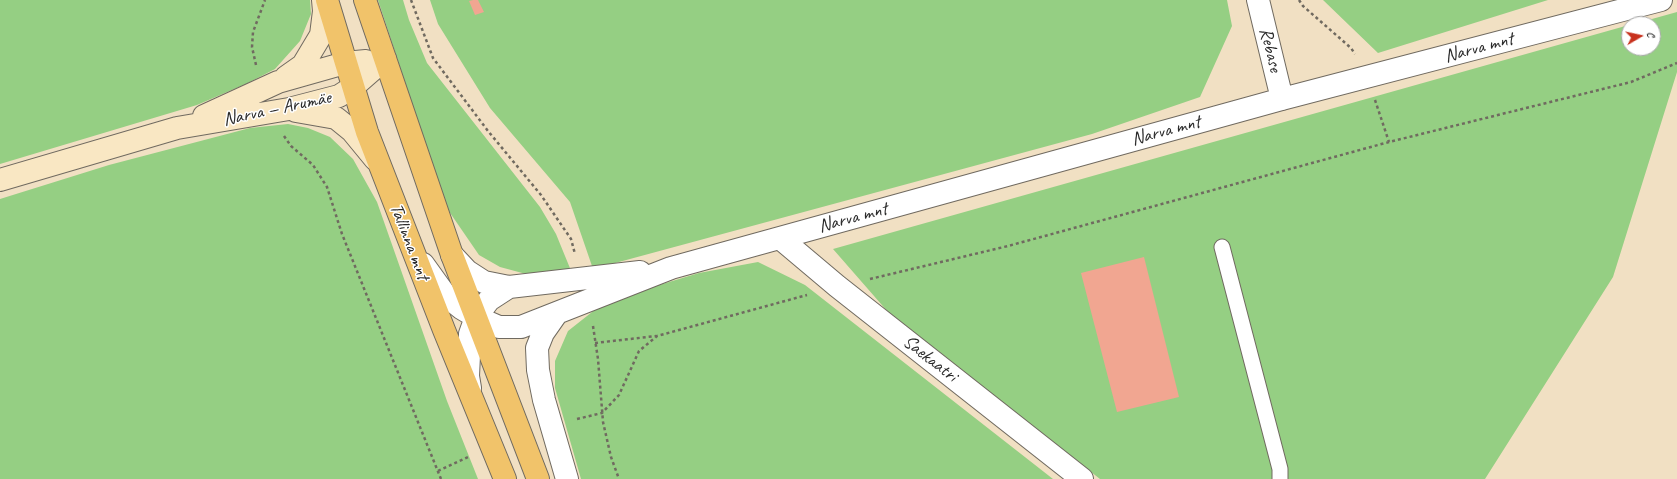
<!DOCTYPE html>
<meta charset="utf-8">
<style>
body{margin:0}
#map{position:relative;width:1677px;height:479px;overflow:hidden;background:#f1e0c3;font-family:Caveat,sans-serif}
canvas{display:block}
.north{position:absolute;left:1621px;top:16px;width:40px;height:40px;box-sizing:border-box;background:#fff;border:1px solid #aaa;border-radius:50%;rotate:81deg;font-size:11px;font-weight:700;line-height:16px;text-align:center;color:#2b2b2b}
.north::after{content:'';display:block;margin:auto;width:14px;height:18px;background:#c8321e;clip-path:polygon(50% 0,100% 100%,50% 72%,0 100%)}
</style>
<div id="map">
<canvas width="1677" height="479"></canvas>
<div class="north">С</div>
</div>
<script>
const ctx = document.querySelector('canvas').getContext('2d');
ctx.lineJoin = 'round';
function paint(path, color) { ctx.fillStyle = color; ctx.fill(path, 'evenodd'); }
const poly = rows => new Path2D(rows.map(r => 'M' + r).join(''));
function trace(path, color, width, dash) { ctx.strokeStyle = color; ctx.lineWidth = width; ctx.lineCap = dash ? 'butt' : 'round'; ctx.setLineDash(dash || []); ctx.stroke(path); }
function write(font, color, halo, rows, align = 'center') {
  ctx.font = font + ' Caveat,sans-serif'; ctx.lineWidth = 3; ctx.setLineDash([]); ctx.textBaseline = 'middle'; ctx.strokeStyle = halo; ctx.fillStyle = color; for (const [text, x, y, turn = 0] of rows) {
    ctx.save(); ctx.translate(x, y); ctx.rotate((+turn || 0) * Math.PI / 180); ctx.textAlign = isNaN(turn) ? turn : align; if (halo) ctx.strokeText(text, 0, 0); ctx.fillText(text, 0, 0); ctx.restore();
  }
}
paint(poly([
 [0,0,310,0,311,14,300,41,275,69,248,83,197,105,0,164],
 [378,0,403,0,409,20,427,63,540,207,556,234,574,278,526,274,500,267,479,255,446,207],
 [430,0,1227,0,1232,26,1200,97,1092,134,593,269,570,202,490,108,438,24],
 [1323,0,1548,0,1378,53],
 [1677,12,1677,72,1613,277,1485,479,1100,479,888,312,833,249,1629,25,1629,48,1653,48,1653,24,1634,24],
 [288,124,308,128,330,137,353,159,377,202,447,401,478,479,0,479,0,199,109,165,250,128],
 [758,262,805,285,1053,479,581,479,555,388,555,361,568,331,606,301,699,273]
]), '#95cf83');
paint(poly([
 [473,0,478,0,484,12,475,15,469,1],
 [1144,257,1179,397,1117,412,1081,273]
]), '#f1a691');
const lane = poly([
 [1222,247,1280,469,1280,479]
]);
const street = poly([
 [1258,0,1282,99],
 [780,238,837,286,1082,479],
 [452,255,467,271,484,282,509,287],
 [423,264,446,296,461,308,476,317,499,327,521,327,671,268,1282,99,1661,0],
 [557,313,543,333,537,348,538,370,544,400,567,479],
 [470,388,468,376,470,334,476,317,489,300,509,287,640,272]
]);
const secondary = poly([
 [286,77,303,65,321,35,324,11,323,0],
 [296,111,336,118,352,131,375,159],
 [204,116,278,82,345,63,366,61],
 [0,180,177,128,289,109,339,96,353,87,385,59]
]);
const highway = poly([
 [327,0,367,132,444,330,505,479],
 [365,0,452,255,538,479]
]);
trace(lane, '#706a60', 17);
trace(street, '#706a60', 24);
trace(secondary, '#706a60', 24);
trace(highway, '#706a60', 24);
trace(poly([
 [411,0,433,58,488,131,541,195,571,239,575,254],
 [1299,0,1303,6,1351,48,1355,54],
 [256,65,252,47,253,32,265,0],
 [1375,100,1389,142],
 [284,136,291,146,313,165,327,187,342,234,441,479],
 [870,279,1008,246,1389,142,1631,82,1677,63],
 [593,326,598,359,603,422,611,457,619,479],
 [595,343,656,336],
 [577,419,602,413,619,395,639,351,657,336,807,295],
 [438,471,468,457]
]), '#706a60', 2.5, [3, 3]);
trace(lane, '#fff', 15);
trace(street, '#fff', 22);
trace(secondary, '#f9e7c3', 22);
trace(highway, '#f1c36a', 22);
write('19px', '#2b2b2b', '#fff', [
 ["Narva mnt",1479,48,-15],
 ["Rebase",1270,50,76],
 ["Narva — Arumäe",277,109,-12],
 ["Narva mnt",1166,131,-15],
 ["Narva mnt",853,218,-15],
 ["Tallinna mnt",409,242,69],
 ["Saekaatri",930,359,38]
]);
</script>
